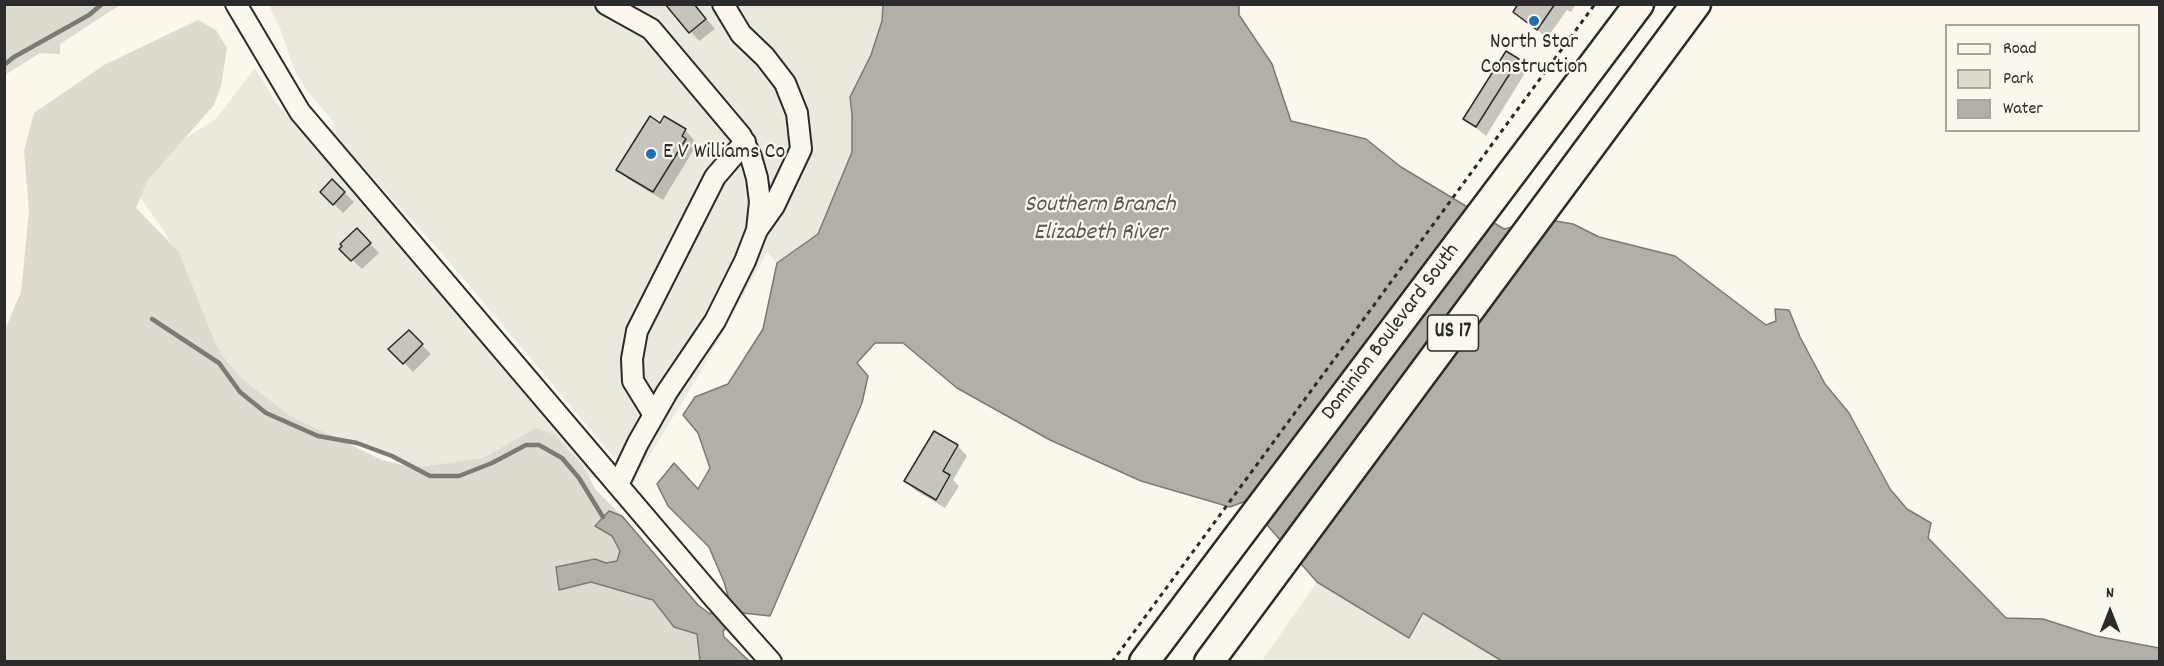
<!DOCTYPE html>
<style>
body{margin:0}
#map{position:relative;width:2164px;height:666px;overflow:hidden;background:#fbf7ec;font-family:Dekko,sans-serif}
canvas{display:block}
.frame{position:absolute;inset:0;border:6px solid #2b2b2b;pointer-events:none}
.legend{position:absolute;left:1945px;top:24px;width:195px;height:108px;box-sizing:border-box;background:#fbf7ec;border:2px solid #a8a59f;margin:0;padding:8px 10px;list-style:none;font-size:18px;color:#2b2b2b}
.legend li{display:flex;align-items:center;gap:12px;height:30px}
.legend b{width:30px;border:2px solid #a8a59f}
.north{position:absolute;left:2080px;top:582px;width:60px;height:60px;-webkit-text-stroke:4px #fbf7ec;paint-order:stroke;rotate:0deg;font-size:16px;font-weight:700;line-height:24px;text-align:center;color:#2b2b2b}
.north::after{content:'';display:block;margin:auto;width:21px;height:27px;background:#2b2b2b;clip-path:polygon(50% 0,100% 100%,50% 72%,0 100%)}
</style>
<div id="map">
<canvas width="2164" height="666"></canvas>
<div class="frame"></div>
<ul class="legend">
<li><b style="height:8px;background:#fbf7ec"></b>Road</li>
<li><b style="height:16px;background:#dddad0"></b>Park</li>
<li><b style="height:16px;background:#b1afa7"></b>Water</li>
</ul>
<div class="north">N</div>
</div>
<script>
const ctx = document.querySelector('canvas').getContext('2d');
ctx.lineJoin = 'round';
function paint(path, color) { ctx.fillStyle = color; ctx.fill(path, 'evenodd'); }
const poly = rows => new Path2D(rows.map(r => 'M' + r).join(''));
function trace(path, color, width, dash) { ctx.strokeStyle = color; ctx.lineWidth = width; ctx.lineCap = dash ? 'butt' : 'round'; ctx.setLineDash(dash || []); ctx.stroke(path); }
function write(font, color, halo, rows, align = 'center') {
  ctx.font = font + ' Dekko,sans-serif'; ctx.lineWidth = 4.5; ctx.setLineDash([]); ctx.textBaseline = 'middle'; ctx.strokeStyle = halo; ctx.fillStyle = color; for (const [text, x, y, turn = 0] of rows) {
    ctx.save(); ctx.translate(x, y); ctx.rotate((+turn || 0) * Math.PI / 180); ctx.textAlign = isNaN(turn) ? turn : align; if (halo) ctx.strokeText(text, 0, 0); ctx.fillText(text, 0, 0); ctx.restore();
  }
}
paint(poly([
 [269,5,883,5,882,21,871,55,850,97,852,115,852,152,818,234,777,263,767,252,701,371,634,481,440,251,330,131,335,124,308,92,295,72,281,31],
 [255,68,275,101,383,224,452,301,601,478,430,476,392,456,357,443,318,436,240,392,203,323,187,271,164,231,125,176,216,119],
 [1317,582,1409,638,1423,613,1502,661,1261,662]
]), '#ebe8de');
paint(poly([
 [5,4,120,4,120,5,60,44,60,54,40,53,5,75],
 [198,20,216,30,227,48,221,86,214,105,147,181,136,208,179,252,216,345,227,362,242,379,290,416,382,460,402,465,422,467,483,458,536,428,554,434,582,465,596,490,622,516,609,511,612,536,620,551,617,561,606,563,595,559,557,567,559,589,591,582,653,600,674,627,697,634,700,661,5,662,5,330,21,292,29,211,24,151,34,113,104,65]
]), '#dddad0');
const water = poly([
 [883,5,1239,5,1239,15,1272,64,1291,121,1366,139,1401,167,1504,229,1545,219,1573,224,1599,237,1675,256,1766,325,1776,321,1775,309,1789,310,1800,337,1825,384,1849,413,1890,489,1907,509,1931,523,1928,538,2006,618,2043,619,2096,636,2159,648,2159,661,1502,661,1423,613,1409,638,1317,582,1246,501,1230,507,1141,481,1050,440,957,388,903,343,875,343,857,363,868,376,862,403,770,616,743,613,723,631,724,637,749,661,700,661,697,634,674,627,653,600,591,582,559,590,556,567,595,559,606,563,617,561,620,551,612,536,595,526,609,511,622,516,698,605,710,614,728,596,724,582,709,547,668,506,657,484,674,463,698,489,710,468,698,433,683,415,695,397,728,384,763,329,777,263,818,234,852,152,852,115,850,97,871,55,882,21,883,5]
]);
paint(water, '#b1afa7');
trace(water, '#7b7a75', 1.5);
paint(poly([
 [667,4,694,4,715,29,699,41],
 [1520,4,1576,4,1571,12,1567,10,1547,38,1515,12],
 [1518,60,1527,70,1486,136,1465,119],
 [661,125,685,130,694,140,691,146,694,149,663,200,628,179,618,170],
 [332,181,354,202,343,213,322,192],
 [357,230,379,253,362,269,341,249],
 [408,332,431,354,413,372,391,349],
 [934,433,958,446,967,456,953,480,959,486,945,508,915,490,906,481]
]), '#0003');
trace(poly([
 [4,65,14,57,89,15,102,4],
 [152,319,219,363,240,392,266,413,318,436,357,443,392,456,430,476,459,476,492,463,526,445,539,445,562,458,579,478,603,517]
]), '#7b7a75', 4.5);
const building = poly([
 [665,4,694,4,706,19,689,33,665,4],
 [1518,4,1555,4,1537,30,1513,12,1518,4],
 [1506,51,1519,59,1476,127,1463,119,1506,51],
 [650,116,660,123,664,116,686,129,682,136,686,139,653,192,616,170,650,116],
 [332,179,345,192,333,205,320,192,332,179],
 [357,228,371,243,351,261,339,249,342,246,340,244,357,228],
 [409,330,423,344,403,364,388,349,409,330],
 [934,431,958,445,943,471,950,475,936,500,904,481,934,431]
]);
paint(building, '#c7c4bc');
trace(building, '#2b2b2b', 1.5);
const minor = poly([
 [236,4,300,112,714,598,771,662],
 [606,4,651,29,741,136,751,157,757,178,760,202,757,230,745,261,715,321,667,392,638,443,618,485],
 [723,4,741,34,765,57,785,83,797,113,801,149,774,206,757,230],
 [654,415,633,381,632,359,637,331,715,177,745,142]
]);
const highway = poly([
 [1144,662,1639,4],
 [1209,662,1696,4]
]);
trace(minor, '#2b2b2b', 24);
trace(highway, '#2b2b2b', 33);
trace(poly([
 [1112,662,1595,4]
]), '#2b2b2b', 3, [4.5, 4.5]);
trace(minor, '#fbf7ec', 20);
trace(highway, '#fbf7ec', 28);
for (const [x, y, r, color] of [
 [1534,21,6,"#1f6fb2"],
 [651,154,6,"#1f6fb2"]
]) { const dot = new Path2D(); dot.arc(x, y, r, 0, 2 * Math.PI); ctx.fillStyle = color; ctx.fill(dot); trace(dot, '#fbf7ec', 2); }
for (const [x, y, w] of [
 [1453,333,51]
]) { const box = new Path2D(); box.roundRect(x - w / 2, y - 18, w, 36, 4.5); ctx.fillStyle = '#fbf7ec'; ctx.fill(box); trace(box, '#2b2b2b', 1.5); }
write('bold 21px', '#2b2b2b', null, [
 ["US 17",1453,333]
]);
write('22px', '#2b2b2b', '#fbf7ec', [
 ["North Star",1534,44],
 ["Construction",1534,69],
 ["E V Williams Co",663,154,"left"]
]);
write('22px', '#2b2b2b', '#fbf7ec', [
 ["Dominion Boulevard South",1392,333,-53]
]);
write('italic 24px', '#5a5956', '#fbf7ec', [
 ["Southern Branch",1100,207],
 ["Elizabeth River",1100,235]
]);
</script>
